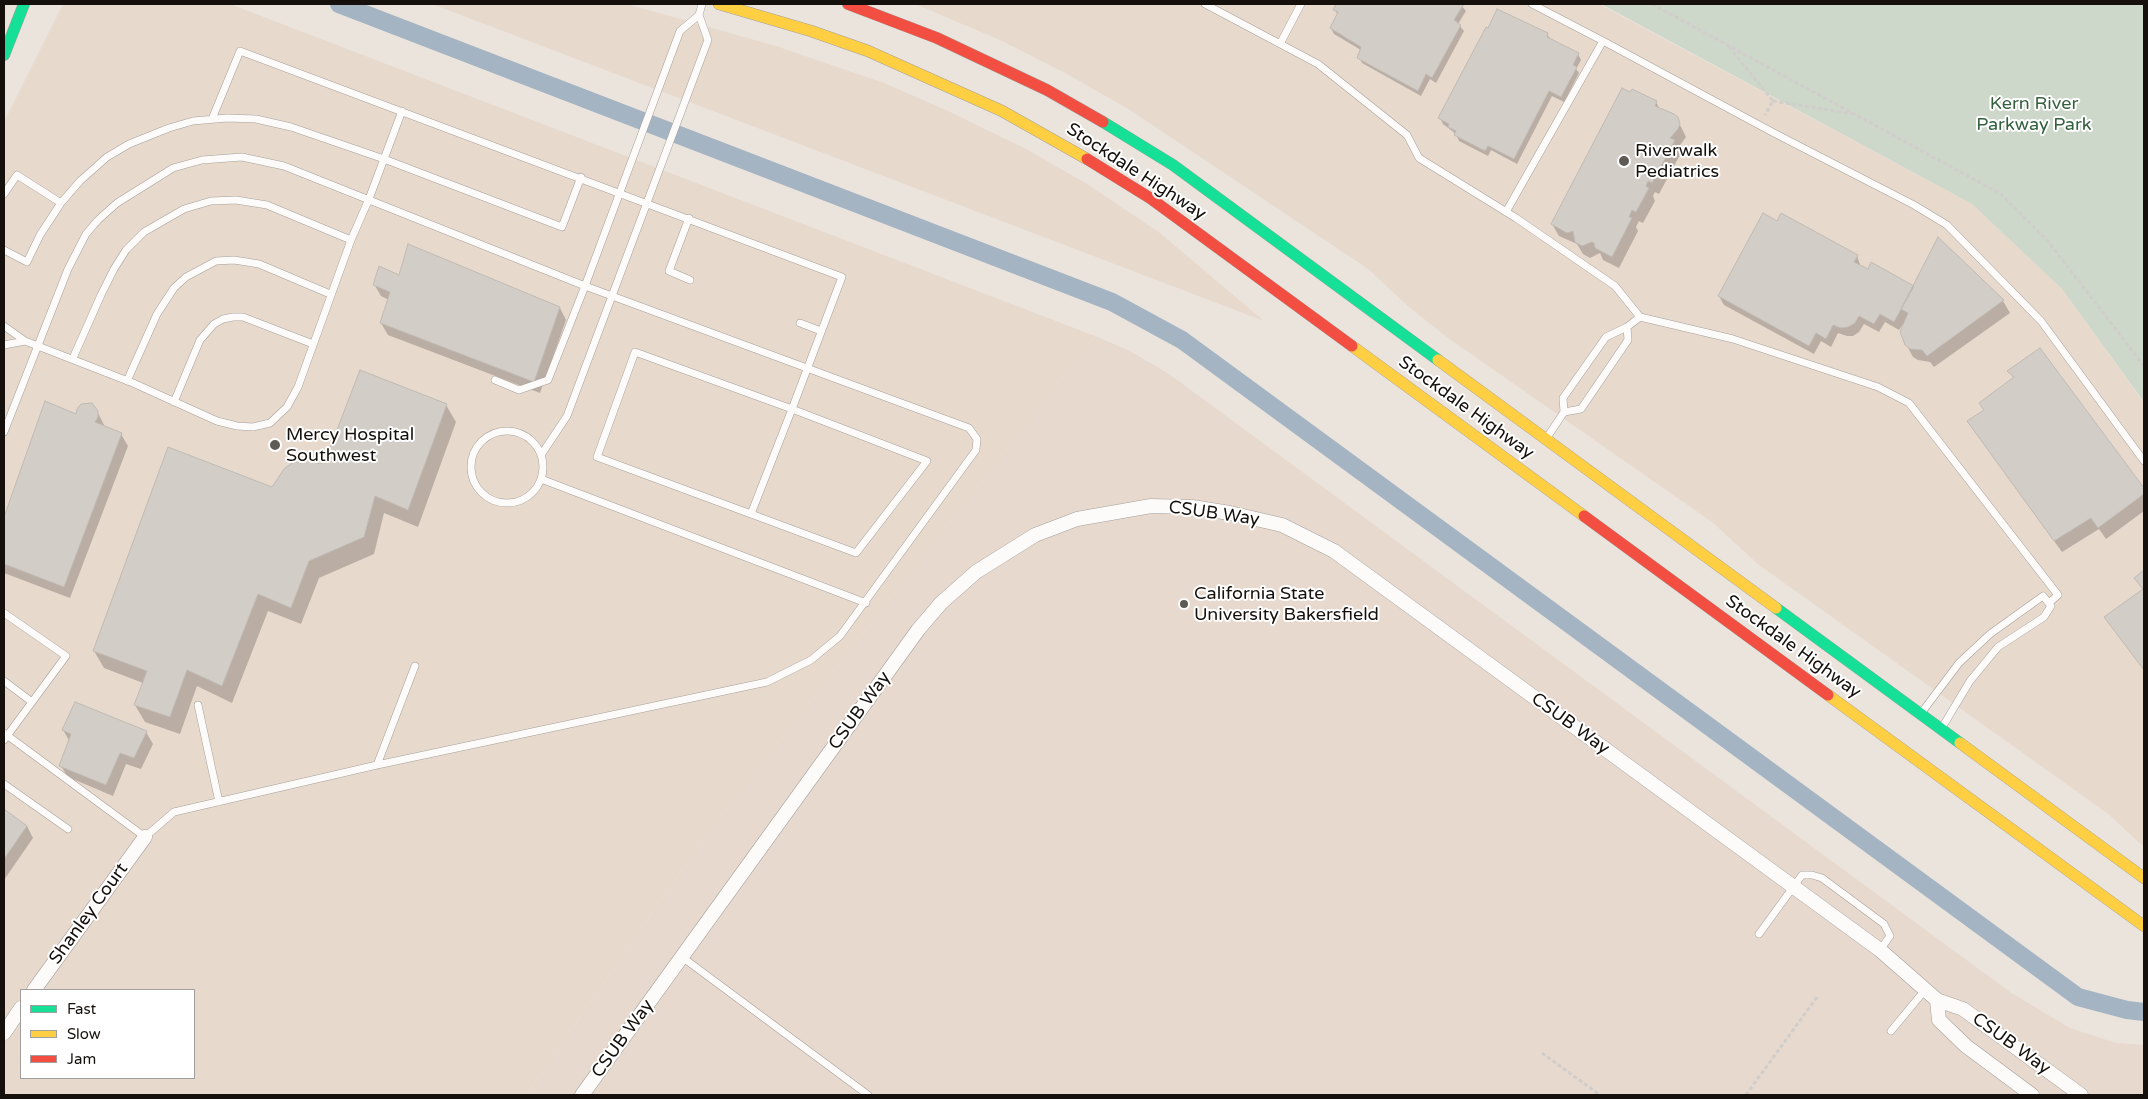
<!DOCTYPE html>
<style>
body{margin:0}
#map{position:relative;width:2148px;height:1099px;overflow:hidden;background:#ebe4dd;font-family:"Varela Round",sans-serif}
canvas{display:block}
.frame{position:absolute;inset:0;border:5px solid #15100c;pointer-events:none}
.legend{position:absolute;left:20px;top:989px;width:175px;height:90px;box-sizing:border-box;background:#fff;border:1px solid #a19f9e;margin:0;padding:6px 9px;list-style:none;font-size:15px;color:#15100c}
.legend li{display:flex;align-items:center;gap:10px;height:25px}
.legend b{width:25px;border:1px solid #a19f9e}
</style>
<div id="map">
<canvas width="2148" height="1099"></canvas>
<div class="frame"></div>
<ul class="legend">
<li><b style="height:6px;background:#16e098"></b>Fast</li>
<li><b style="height:6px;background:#ffcf43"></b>Slow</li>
<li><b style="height:6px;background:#f24e42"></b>Jam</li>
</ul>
</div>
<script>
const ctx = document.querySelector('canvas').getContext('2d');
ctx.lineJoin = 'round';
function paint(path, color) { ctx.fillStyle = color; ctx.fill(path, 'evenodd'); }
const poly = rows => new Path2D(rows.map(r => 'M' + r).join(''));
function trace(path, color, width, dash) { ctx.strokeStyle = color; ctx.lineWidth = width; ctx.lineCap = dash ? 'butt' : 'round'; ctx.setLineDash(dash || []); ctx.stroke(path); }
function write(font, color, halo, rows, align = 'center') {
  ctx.font = font + ' "Varela Round",sans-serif'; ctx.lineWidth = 4; ctx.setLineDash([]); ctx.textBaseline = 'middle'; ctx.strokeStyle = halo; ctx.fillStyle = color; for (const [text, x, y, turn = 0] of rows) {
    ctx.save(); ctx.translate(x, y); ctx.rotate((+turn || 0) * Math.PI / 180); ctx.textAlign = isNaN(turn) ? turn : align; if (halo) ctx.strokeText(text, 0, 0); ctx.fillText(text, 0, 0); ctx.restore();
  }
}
paint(poly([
 [63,4,230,4,1095,336,706,835,526,1095,4,1095,4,122],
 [21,990,194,990,194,1078,21,1078],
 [432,4,627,4,776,46,884,83,946,110,1028,150,1087,184,1160,233,1264,321],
 [915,4,1599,4,1972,204,2062,289,2144,403,2144,847,2107,813,1759,565,1712,522,1448,338,1409,307,1368,269,1130,110,1067,74,1002,41]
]), '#e8d9cd');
paint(poly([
 [1095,336,1130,351,1169,374,2010,992,2070,1028,2116,1043,2144,1045,2144,1095,526,1095,706,835]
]), '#e7d9cd');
paint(poly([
 [1601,4,2144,4,2144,402,2062,289,1972,204]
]), '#ced8ca');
paint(poly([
 [1338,4,1460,4,1466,11,1458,24,1464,31,1436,83,1430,79,1421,96,1362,63,1359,57,1361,50,1334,34,1331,28,1338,15,1335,10],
 [1547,34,1551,40,1578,54,1581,60,1576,69,1579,73,1564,102,1552,96,1517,164,1491,150,1488,156,1459,141,1456,134,1443,124,1440,118],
 [1656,102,1660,110,1676,117,1686,137,1678,148,1681,153,1659,194,1655,192,1653,196,1655,201,1643,223,1639,221,1636,227,1638,231,1619,268,1603,260,1600,253,1590,258,1583,254,1577,244,1559,236,1552,224],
 [1777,222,1857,256,1861,267,1914,287,1939,240,2003,301,2010,313,1934,367,1930,362,1918,360,1913,357,1906,344,1904,325,1903,324,1899,330,1885,322,1879,332,1864,324,1859,332,1853,336,1847,336,1838,333,1831,347,1821,341,1814,354,1724,305,1719,296],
 [400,277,560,308,566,320,540,393,388,335,381,323,389,300,381,296,374,284],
 [2040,349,2144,490,2144,511,2106,539,2099,529,2062,552,1976,433,2014,379,2009,371],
 [45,403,77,416,91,404,95,407,105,427,121,434,128,446,70,598,4,573,4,521],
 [446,405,456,422,418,527,384,513,374,554,319,578,301,624,268,611,232,703,197,686,180,734,145,722,135,705,143,683,104,668,94,651,273,488],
 [2144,572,2144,669,2109,623,2144,590,2136,578],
 [63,730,146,732,153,744,141,769,126,764,113,796,68,777,61,766,70,742],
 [4,810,27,826,33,838,4,880]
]), '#0003');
trace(poly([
 [339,4,1112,302,1182,340,2078,997,2127,1010,2144,1012]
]), '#a4b4c2', 18);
const building = poly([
 [1336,4,1464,4,1454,20,1461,25,1432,78,1426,74,1418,91,1357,58,1361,47,1330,28,1338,12,1333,10,1336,4],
 [1497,9,1548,33,1547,37,1579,53,1573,65,1577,67,1561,97,1549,91,1514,159,1488,146,1485,151,1454,135,1456,131,1448,127,1449,124,1438,118,1486,27,1488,28,1497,9],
 [1622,88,1630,92,1632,89,1657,101,1655,106,1674,114,1678,117,1680,124,1678,129,1670,138,1675,140,1652,183,1648,181,1646,186,1649,188,1636,212,1632,210,1629,217,1632,218,1612,257,1595,248,1594,243,1592,242,1582,246,1575,242,1573,231,1567,233,1551,224,1622,88],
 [1763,213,1777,221,1781,213,1858,255,1854,262,1868,269,1871,262,1914,286,1894,322,1880,314,1874,324,1859,316,1855,323,1848,327,1841,328,1833,325,1826,339,1816,333,1809,346,1718,296,1763,213],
 [1938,237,2004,300,1927,356,1922,350,1910,349,1905,345,1900,332,1908,313,1901,309,1938,237],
 [408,244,560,307,534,382,380,323,390,292,373,285,379,266,399,275,408,244],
 [2040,348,2144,488,2144,494,2098,528,2091,518,2054,541,1967,421,1984,410,1979,403,2014,377,2007,371,2040,348],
 [360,370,447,404,408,510,375,496,364,537,309,561,291,608,258,594,222,686,187,670,170,717,134,705,147,671,93,651,168,447,272,487,284,469,292,463,308,460,320,464,325,461,360,370],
 [45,401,76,414,77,409,81,404,92,403,98,411,98,417,95,422,122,433,64,587,4,564,4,517,45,401],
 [2144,570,2144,670,2104,617,2143,589,2134,578,2144,570],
 [75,702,147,731,134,758,120,753,106,785,59,766,71,734,62,730,75,702],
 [4,809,27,826,4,859,4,809]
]);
paint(building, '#d3cdc8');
trace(building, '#c0bbb5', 1);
const lane = poly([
 [1205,4,1318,64,1407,135,1419,158,1516,218,1615,286,1640,317],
 [1532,4,1603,41],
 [1281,42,1301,4],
 [212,119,240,51,842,277,792,409,751,514,597,457,635,352,792,409,927,461,856,553,751,514],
 [4,194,17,175,61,203],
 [1506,212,1603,41,1774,133,1914,205,1947,225,2041,321,2144,461],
 [689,218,669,271,690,280],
 [4,250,27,262,40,235,61,203,80,181,107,157,129,144,169,128,193,121,227,118,256,119,291,127,384,159,562,227,581,177],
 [800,323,821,331],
 [4,326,25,341,133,383,217,421,237,426,253,427,270,423,287,407,298,387,351,240,369,199,402,111],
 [1627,327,1628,340,1581,409,1564,412,1563,398,1606,337,1627,327,1640,317,1733,339,1878,387,1909,403,2058,595,2049,603],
 [4,345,25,341],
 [73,358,101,295,114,269,126,250,144,232,184,209,211,201,236,200,267,205,351,240],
 [495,380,519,390,548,380,585,286,680,31,699,15,702,4],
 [127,381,157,314,174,288,186,277,216,261,234,260,259,264,330,294],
 [174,402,200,340,214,324,223,319,233,317,243,317,313,344],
 '471 467a36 36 0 1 1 72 0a36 36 0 1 1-72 0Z',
 [4,432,68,269,86,234,98,220,117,203,173,168,202,160,242,157,284,166,585,286,969,428,977,439,976,450,840,636,811,660,767,682,377,765,174,812,145,837,4,733],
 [1548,436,1564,412],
 [541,455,567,416,708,40,699,15],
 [541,479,866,603],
 [4,613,66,656,4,740],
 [4,681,32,702],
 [198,705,219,802],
 [1922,712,1959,663,1990,634,2043,596,2051,606,2044,617,1998,647,1970,681,1943,726],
 [377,765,415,666],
 [4,784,68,829],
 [1759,934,1802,875,1812,875,1822,878,1884,924,1890,936,1880,950],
 [682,957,868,1095],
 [1891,1031,1925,990]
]);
const street = poly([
 [34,990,145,837],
 [1937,1000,1939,1020,1966,1046,2032,1095],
 [4,1033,21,1008],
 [582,1095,918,630,941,603,976,572,1035,535,1077,519,1151,506,1192,507,1230,513,1282,525,1334,551,1880,950,1937,1000,1963,1009,2081,1095]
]);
const fast = poly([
 [4,55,24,4],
 [1103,122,1173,165,1438,360],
 [1776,608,1960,743]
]);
const slow = poly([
 [719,4,811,31,868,51,1002,111,1087,159],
 [1352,346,1584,516],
 [1438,360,1776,608],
 [1828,695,2144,926],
 [1960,743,2144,878]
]);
const jam = poly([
 [848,4,937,38,1047,90,1103,122],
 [1087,159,1150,198,1352,346],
 [1584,516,1828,695]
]);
trace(lane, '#a5a09a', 8);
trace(street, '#a5a09a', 15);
trace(fast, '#a5a09a', 12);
trace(slow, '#a5a09a', 12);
trace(jam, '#a5a09a', 12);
trace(poly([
 [1652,4,2001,194,2047,240,2144,366],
 [1729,47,1773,101,1765,115],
 [1773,101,1854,114],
 [1542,1053,1600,1095],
 [1746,1095,1817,997]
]), '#d0cdcb', 3, [4, 2.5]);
trace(lane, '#fcfbfa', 7);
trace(street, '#fcfbfa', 14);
trace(fast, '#16e098', 11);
trace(slow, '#ffcf43', 11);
trace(jam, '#f24e42', 11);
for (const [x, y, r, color] of [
 [1624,161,6,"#605a55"],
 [275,445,6,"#605a55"],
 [1184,604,5,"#605a55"]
]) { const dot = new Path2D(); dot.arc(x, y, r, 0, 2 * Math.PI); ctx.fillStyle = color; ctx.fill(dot); trace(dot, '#fff', 2); }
write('18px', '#34603e', '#fff', [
 ["Kern River",2034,104],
 ["Parkway Park",2034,125]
]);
write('18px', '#15100c', '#fff', [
 ["Riverwalk",1635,151],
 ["Pediatrics",1635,172],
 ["Mercy Hospital",286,435],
 ["Southwest",286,456],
 ["California State",1194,594],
 ["University Bakersfield",1194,615]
], 'left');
write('18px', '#15100c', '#fff', [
 ["Stockdale Highway",1136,172,33],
 ["Stockdale Highway",1466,408,36],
 ["CSUB Way",1214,514,8],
 ["Stockdale Highway",1793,647,36],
 ["CSUB Way",860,711,-54],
 ["CSUB Way",1570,724,36],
 ["Shanley Court",89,914,-54],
 ["CSUB Way",623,1039,-54],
 ["CSUB Way",2011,1044,36]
]);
</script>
